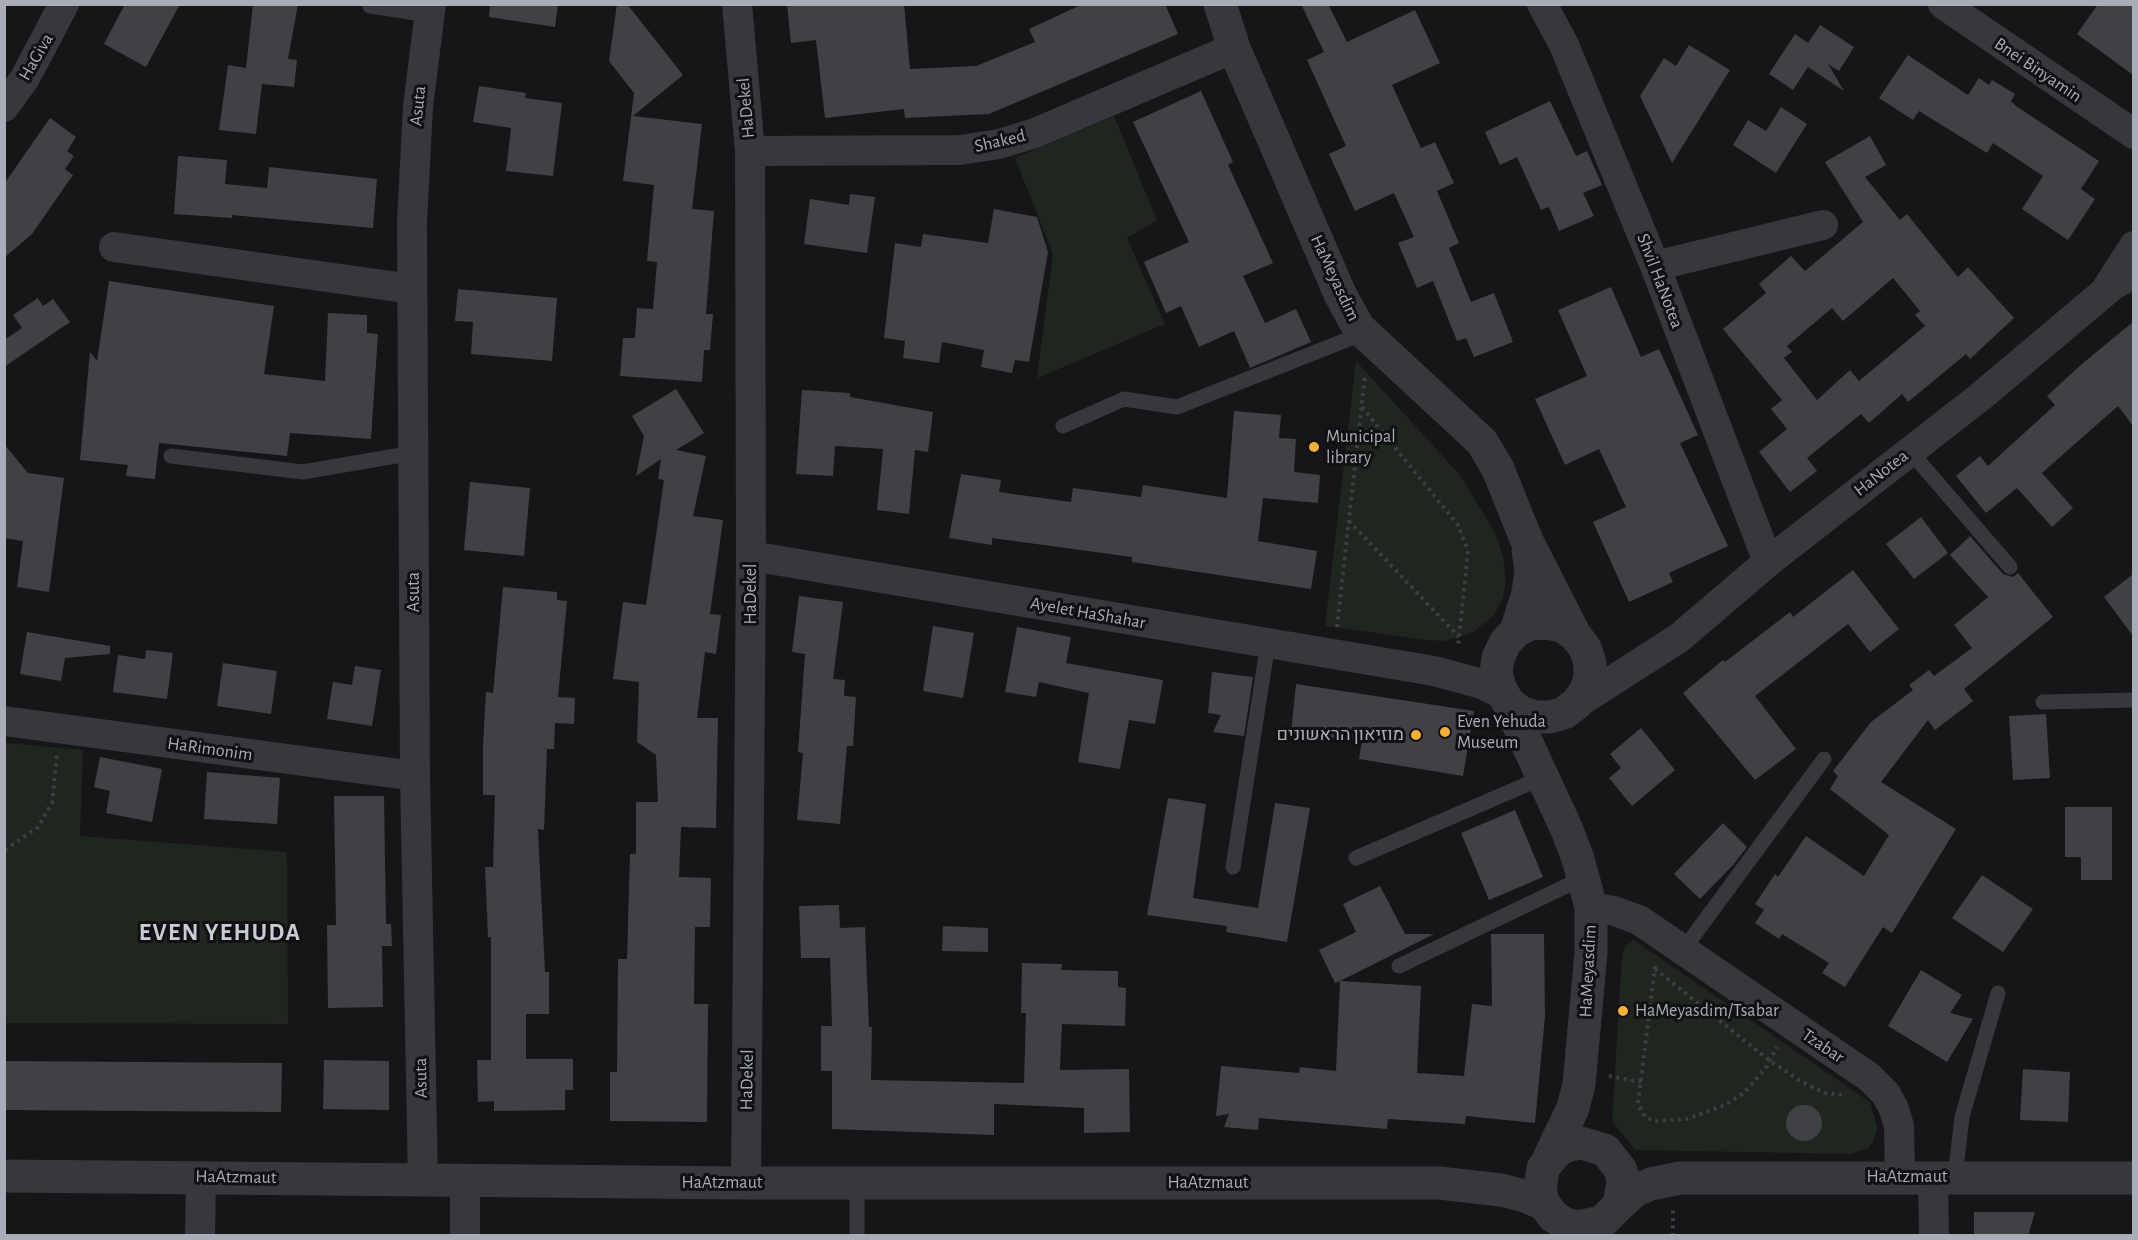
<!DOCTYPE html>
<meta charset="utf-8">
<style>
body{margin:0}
#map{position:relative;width:2138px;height:1240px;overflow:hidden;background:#161618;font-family:"Alegreya Sans",sans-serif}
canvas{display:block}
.frame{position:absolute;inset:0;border:6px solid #a8adb8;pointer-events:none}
</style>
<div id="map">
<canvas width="2138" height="1240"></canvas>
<div class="frame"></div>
</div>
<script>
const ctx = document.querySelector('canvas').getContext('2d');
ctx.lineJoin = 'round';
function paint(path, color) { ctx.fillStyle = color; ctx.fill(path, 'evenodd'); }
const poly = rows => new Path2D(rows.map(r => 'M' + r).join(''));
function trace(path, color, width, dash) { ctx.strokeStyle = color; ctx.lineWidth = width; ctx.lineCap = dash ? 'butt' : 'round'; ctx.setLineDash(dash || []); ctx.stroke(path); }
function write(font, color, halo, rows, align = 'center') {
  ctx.font = font + ' "Alegreya Sans",Heebo,sans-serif'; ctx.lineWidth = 6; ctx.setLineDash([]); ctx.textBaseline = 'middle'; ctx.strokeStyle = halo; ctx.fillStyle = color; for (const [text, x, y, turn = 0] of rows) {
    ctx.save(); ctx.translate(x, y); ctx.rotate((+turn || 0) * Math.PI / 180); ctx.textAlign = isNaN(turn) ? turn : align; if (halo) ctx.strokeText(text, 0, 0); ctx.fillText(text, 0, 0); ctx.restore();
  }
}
paint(poly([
 [1114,116,1157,220,1127,238,1165,324,1037,378,1053,254,1015,158],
 [1356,361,1460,475,1494,531,1503,556,1506,581,1503,598,1493,616,1472,633,1444,641,1427,640,1325,626],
 [8,743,83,750,80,836,287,852,288,1024,5,1023,4,744],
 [1634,940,1870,1102,1877,1128,1873,1142,1868,1148,1851,1154,1635,1150,1612,1121,1622,956,1625,946]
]), '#1e261f');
paint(poly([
 [125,4,180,4,146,67,104,44],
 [253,4,298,4,288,59,297,60,294,87,262,84,256,134,219,130,228,65,246,68],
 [490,4,558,4,555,27,489,17],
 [617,4,627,4,683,75,633,116,702,124,692,209,714,211,706,314,713,314,710,350,704,350,702,382,620,376,623,338,635,338,637,308,653,309,657,262,647,261,654,185,623,181,634,93,609,61],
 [787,4,904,4,910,69,976,66,1035,42,1029,29,1083,4,1165,4,1178,34,989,114,905,118,904,109,825,118,816,40,791,43],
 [1301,4,1328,4,1347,42,1415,10,1440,63,1392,85,1421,148,1435,142,1454,183,1437,191,1459,243,1449,248,1471,302,1494,293,1513,342,1474,357,1466,338,1457,341,1433,281,1417,288,1398,243,1414,237,1394,193,1355,211,1329,154,1346,146,1307,60,1324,52],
 [2098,4,2133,4,2133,75,2077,34],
 [1820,25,1854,47,1839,71,1828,64,1844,91,1808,67,1793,90,1769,74,1795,34,1808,43],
 [1689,45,1730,70,1672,163,1640,96,1664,58,1676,66],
 [1908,55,1968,95,1979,78,1989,85,1992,80,2015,94,2011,101,2016,106,2099,161,2081,189,2095,199,2068,240,2022,209,2043,176,1993,143,1987,153,1919,111,1913,120,1879,98],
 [479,86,526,93,525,98,562,103,553,176,506,171,511,128,473,122],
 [1201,91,1233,162,1228,165,1273,263,1243,276,1265,323,1296,309,1311,342,1250,368,1234,331,1199,347,1181,306,1166,313,1144,262,1189,242,1133,122],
 [1550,101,1576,156,1587,151,1602,185,1583,193,1594,216,1559,231,1549,207,1541,210,1517,157,1500,165,1485,132],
 [1781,107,1807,124,1776,173,1733,145,1748,120,1766,131],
 [50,118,76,137,67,151,74,156,65,169,73,175,32,234,4,258,4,184],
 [1870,136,1886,165,1865,177,1900,220,1907,214,1958,277,1968,267,2014,318,1970,359,1966,354,1908,402,1902,394,1869,423,1861,414,1807,458,1817,471,1790,492,1759,452,1787,429,1771,409,1782,400,1723,329,1766,293,1759,284,1791,256,1805,271,1863,222,1825,162],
 [1893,278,1920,311,1915,315,1925,326,1859,381,1850,370,1817,400,1784,358,1792,352,1787,346,1832,308,1843,321],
 [178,156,227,160,225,184,267,188,269,167,377,179,373,228,232,215,232,218,174,214],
 [850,194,875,197,867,253,804,244,810,199,849,205],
 [994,209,1037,217,1048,252,1029,362,1015,360,1012,373,981,367,984,350,942,342,939,363,903,358,905,341,884,338,895,243,921,247,923,234,988,243],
 [109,281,274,306,264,374,325,381,328,313,367,315,367,333,378,334,371,439,290,433,287,456,159,443,155,479,126,476,128,465,80,460,90,352,97,361],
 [1611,287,1641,357,1659,349,1698,435,1680,443,1728,546,1669,573,1673,582,1629,602,1593,522,1626,507,1599,449,1565,465,1535,399,1587,376,1558,310],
 [458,289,557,298,552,361,471,354,473,322,455,321],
 [38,298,43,306,53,299,70,322,4,367,4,340,22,328,13,315],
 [2133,322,2133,426,2118,406,2042,473,2073,508,2052,527,2017,488,1986,513,1956,476,1980,456,1988,466,2055,405,2047,396,2083,363],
 [676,389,704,433,676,450,706,456,693,516,723,520,710,614,721,615,716,654,705,652,697,718,718,718,716,828,681,827,679,877,711,878,710,927,695,927,694,1004,708,1004,707,1122,610,1121,610,1072,617,1072,618,959,627,959,630,854,636,854,636,802,658,802,656,755,637,742,639,682,613,679,623,602,646,605,664,480,658,479,661,459,636,476,644,436,632,416],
 [802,390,850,393,850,397,933,412,928,452,915,450,909,514,877,510,883,449,835,446,833,476,796,474],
 [1234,411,1281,415,1279,438,1296,439,1294,472,1320,475,1318,503,1263,498,1258,541,1317,551,1311,589,1132,562,1132,557,992,538,992,545,949,538,961,474,1001,480,999,492,1071,502,1073,488,1141,497,1143,485,1227,498],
 [4,444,28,473,64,478,49,592,17,587,23,541,4,538],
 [470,482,530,488,524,556,464,550],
 [1921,517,1948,553,1914,579,1886,544],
 [1970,536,2003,574,2013,577,2018,573,2053,617,1964,689,1973,701,1935,730,1928,720,1881,782,1956,829,1892,933,1883,927,1845,987,1822,973,1829,963,1782,934,1779,939,1755,923,1764,910,1755,904,1775,874,1778,877,1806,836,1864,876,1889,835,1830,789,1838,776,1833,771,1871,722,1913,690,1909,685,1929,670,1934,676,1972,648,1954,625,1988,597,1950,555],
 [1853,570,1899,629,1870,652,1848,624,1755,696,1796,749,1755,780,1683,693,1723,660,1725,662,1790,612,1793,617],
 [2133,574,2133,636,2104,597],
 [503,587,557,592,557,600,567,601,558,697,575,698,574,724,555,723,554,749,547,749,544,830,538,829,545,972,549,972,549,1014,526,1014,526,1059,573,1059,573,1090,565,1090,565,1110,494,1111,494,1101,478,1102,477,1060,491,1060,491,937,488,937,485,867,493,867,495,795,483,795,483,745,486,692,493,693],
 [799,596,843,602,833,679,845,680,844,696,856,697,853,746,847,746,840,824,797,820,803,753,798,752,805,654,792,652],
 [933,626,974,633,963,698,923,691],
 [1017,627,1071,637,1066,663,1163,680,1155,724,1129,720,1120,769,1078,762,1089,693,1039,682,1036,697,1005,692],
 [27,632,110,646,110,654,65,658,61,681,20,674],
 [146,650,173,653,167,699,113,692,118,655,145,659],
 [223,663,277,671,271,714,217,706],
 [355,666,381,670,372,726,327,719,333,682,352,685],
 [1212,672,1253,677,1244,736,1213,732,1221,715,1208,713],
 [1296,684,1474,711,1463,776,1359,759,1362,741,1291,733],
 [2046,714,2050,778,2013,780,2009,716],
 [1641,728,1675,770,1632,806,1609,778,1621,768,1610,754],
 [100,757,162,769,152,822,106,813,110,791,94,787],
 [207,772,280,778,277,824,204,819],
 [334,796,384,796,386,924,391,924,392,946,382,946,383,1007,328,1008,327,925,336,925],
 [1168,798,1206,804,1193,898,1258,908,1275,803,1310,808,1287,942,1226,932,1227,926,1147,915],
 [2065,807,2112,807,2112,880,2081,880,2081,857,2065,857],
 [1515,810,1543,877,1489,900,1461,833],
 [1723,823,1747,847,1733,865,1700,899,1674,874],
 [1982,875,2033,909,2003,952,1952,918],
 [1380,886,1405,934,1434,934,1340,981,1421,986,1417,1073,1464,1076,1472,1004,1492,1006,1491,934,1544,934,1545,1016,1535,1123,1466,1116,1465,1124,1388,1119,1387,1129,1259,1118,1258,1130,1224,1127,1229,1114,1216,1116,1221,1066,1299,1073,1300,1067,1336,1071,1340,981,1335,983,1319,950,1356,932,1343,904],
 [839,905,840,928,865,927,869,1027,872,1027,871,1080,1024,1083,1026,1013,1021,1013,1022,963,1062,964,1061,970,1118,971,1118,987,1126,988,1125,1026,1062,1024,1060,1070,1129,1069,1130,1132,1084,1133,1084,1108,994,1104,994,1135,832,1129,832,1071,821,1071,821,1026,832,1026,830,958,801,958,799,906],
 [943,926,988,928,988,952,942,951],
 [1921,970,1962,995,1950,1013,1973,1019,1947,1062,1888,1026],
 [324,1060,389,1061,389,1110,323,1109],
 [6,1061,282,1063,281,1112,5,1110],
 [2023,1069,2070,1072,2068,1122,2020,1120],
 '1786 1123a18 18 0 1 1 36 0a18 18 0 1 1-36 0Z',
 [1974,1212,2035,1212,2028,1236,1974,1236]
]), '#404145');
trace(poly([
 [1362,407,1458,525,1468,551,1458,648],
 [1349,521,1459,637],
 [1337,627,1365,375],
 [4,849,4,874],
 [5,850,38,827,52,803,57,755],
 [1655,966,1638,1104,1645,1117,1655,1121,1687,1119,1725,1105,1745,1092,1767,1066,1777,1047],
 [1655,969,1770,1061,1802,1082,1825,1093,1843,1095],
 [1609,1076,1641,1082],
 [1673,1236,1673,1209]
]), '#3d3f44', 4, [3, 4.5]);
trace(poly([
 [370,6,429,15],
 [1063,426,1124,399,1177,407,1364,333],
 [1909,450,2010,567],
 [171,456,303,472,413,453],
 [2043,702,2134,700],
 [1356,858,1544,777],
 [1233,867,1268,643],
 [1683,950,1824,759],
 [1399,966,1583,878],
 [1955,1177,1962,1117,1998,993],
 [857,1236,857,1183]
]), '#37383d', 15);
trace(poly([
 [737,4,750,151,751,556,746,1183],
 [1542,4,1564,45,1655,266,1768,562],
 [1943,4,2134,134],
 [4,107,25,78,64,4],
 [750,151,960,150,999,144,1035,133,1234,48],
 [114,247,412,289],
 [1655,266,1823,225],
 [2107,288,2134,246],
 [751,556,1434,671,1482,684,1504,695],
 [1576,704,1679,638,1768,562,1980,397,2113,285,2134,274],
 [4,721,415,776],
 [1591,907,1614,911,1639,920,1869,1077,1886,1094,1894,1109,1899,1126,1900,1177],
 [1933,1178,1934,1236],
 [465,1180,465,1236],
 [423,1181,415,776,412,222,418,106,431,4],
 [200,1236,201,1177]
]), '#37383d', 30);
trace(poly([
 [1220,4,1234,48,1340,294,1358,327,1482,442,1498,469,1527,541,1575,635],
 [1516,631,1530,624,1546,623,1562,626,1575,635,1585,648,1590,663,1590,678,1585,692,1576,704,1564,713,1550,717,1535,717,1520,712,1508,702,1500,688,1496,673,1498,658,1505,643,1516,631,1528,593,1531,570,1528,551],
 [1508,702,1567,830,1578,859,1591,907,1591,953,1579,1084,1573,1108,1549,1158],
 [4,1176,746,1183,1439,1183,1501,1190,1525,1196,1544,1204,1553,1216,1565,1224,1578,1227,1602,1222,1619,1205,1623,1182,1621,1170,1605,1150,1581,1143,1569,1145,1558,1150,1543,1168,1540,1191,1544,1204],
 [1619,1205,1636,1190,1651,1184,1680,1178,2134,1178]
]), '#37383d', 33);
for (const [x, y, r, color] of [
 [1314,447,6,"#f2b134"],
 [1445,732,6,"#f2b134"],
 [1416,735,6,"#f2b134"],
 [1623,1011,6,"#f2b134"]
]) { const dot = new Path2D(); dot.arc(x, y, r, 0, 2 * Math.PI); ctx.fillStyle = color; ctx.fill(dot); trace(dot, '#111113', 2); }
write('18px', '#a8adb8', '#111113', [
 ["HaGiva",36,57,-60],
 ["Bnei Binyamin",2038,70,34],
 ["Asuta",418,106,-84],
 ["HaDekel",746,108,-95],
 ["Shaked",1000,141,-13],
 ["HaMeyasdim",1335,278,65],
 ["Shvil HaNotea",1660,281,69],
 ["HaNotea",1881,473,-38],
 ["Asuta",414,592,-90],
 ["HaDekel",751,594,-90],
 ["Ayelet HaShahar",1088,613,10],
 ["HaRimonim",210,749,8],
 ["HaMeyasdim",1588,971,-87],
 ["Tzabar",1823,1046,34],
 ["Asuta",421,1078,-91],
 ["HaDekel",747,1080,-89],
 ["HaAtzmaut",236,1177,1],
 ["HaAtzmaut",1907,1177],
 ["HaAtzmaut",722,1183],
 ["HaAtzmaut",1208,1183]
]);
write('18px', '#a8adb8', '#111113', [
 ["Municipal",1326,437],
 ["library",1326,458],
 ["Even Yehuda",1457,722],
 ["Museum",1457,743],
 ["מוזיאון הראשונים",1404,735,"right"],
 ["HaMeyasdim/Tsabar",1635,1011]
], 'left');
ctx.letterSpacing = '1.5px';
write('bold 24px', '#c9ccd4', '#111113', [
 ["EVEN YEHUDA",220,933]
]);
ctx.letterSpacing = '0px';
</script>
